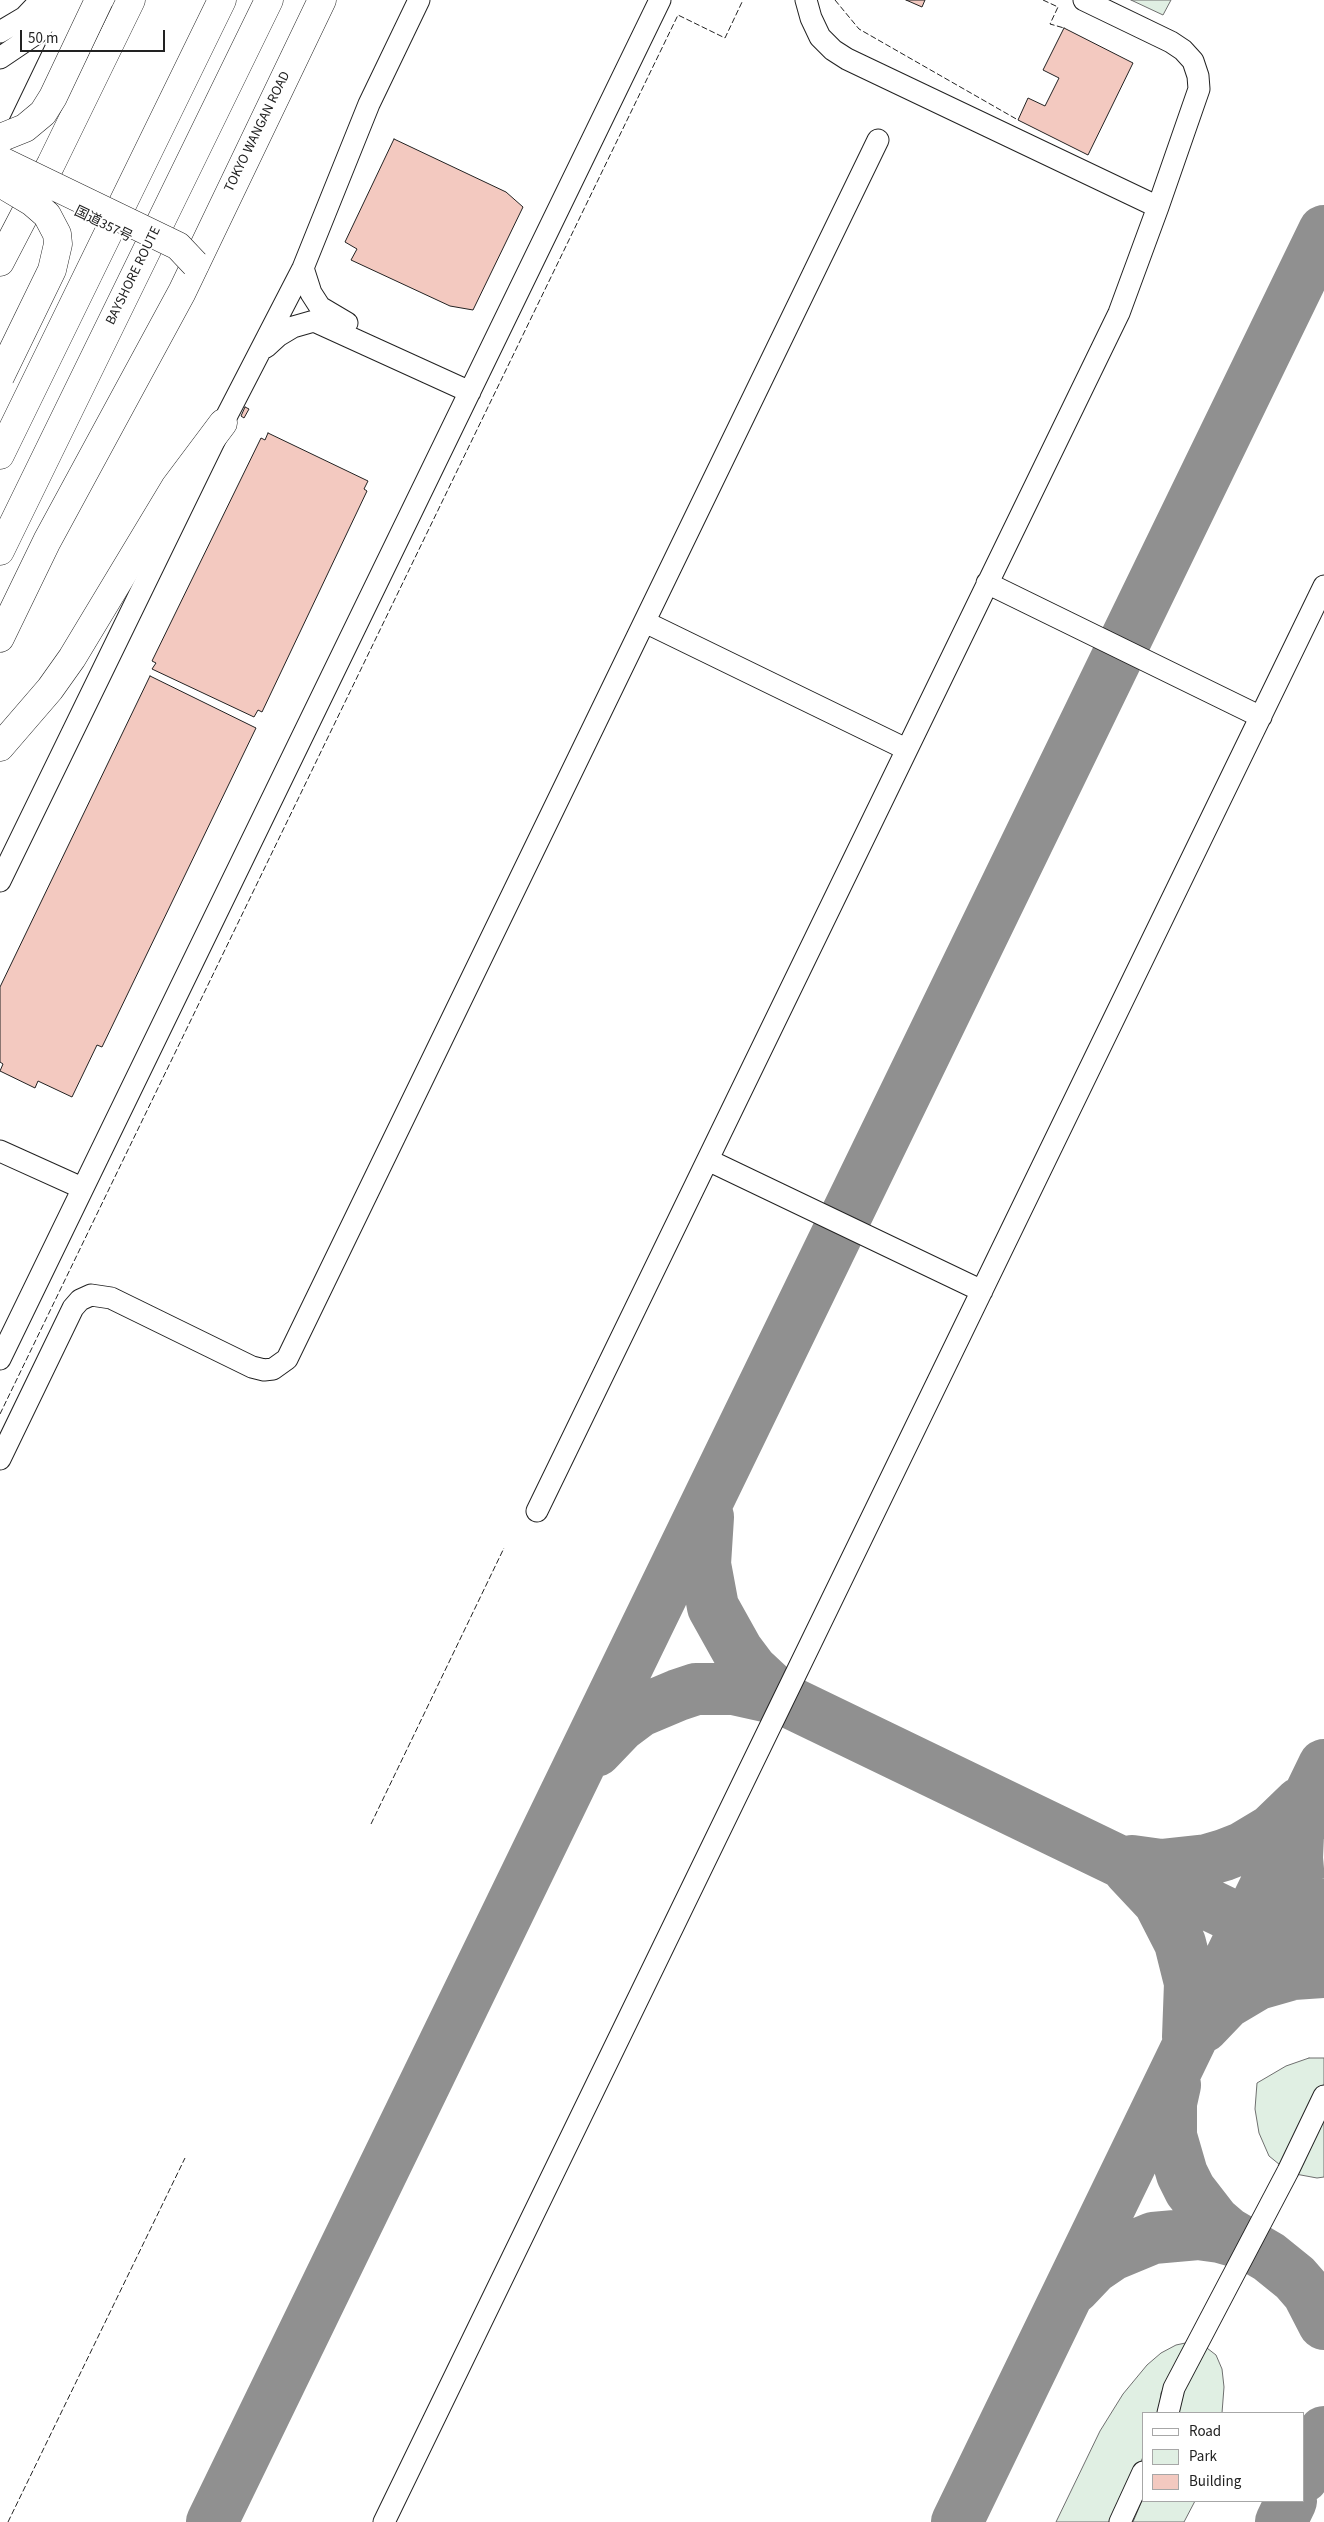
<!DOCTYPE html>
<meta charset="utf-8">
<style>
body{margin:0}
#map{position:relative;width:1324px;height:2522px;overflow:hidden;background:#fff;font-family:"Source Sans 3",sans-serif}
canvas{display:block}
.legend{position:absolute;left:1142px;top:2412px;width:162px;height:90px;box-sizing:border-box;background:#fff;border:1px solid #a7a7a7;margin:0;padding:6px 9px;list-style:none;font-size:15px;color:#222}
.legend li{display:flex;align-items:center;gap:10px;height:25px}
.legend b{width:25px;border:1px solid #a7a7a7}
.scale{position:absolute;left:20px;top:30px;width:145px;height:22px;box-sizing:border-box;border:2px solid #222;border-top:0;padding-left:6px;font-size:15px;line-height:18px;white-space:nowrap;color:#222;-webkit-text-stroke:4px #fff;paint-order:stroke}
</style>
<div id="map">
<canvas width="1324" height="2522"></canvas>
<ul class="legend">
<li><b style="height:6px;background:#fff"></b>Road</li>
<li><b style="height:14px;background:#e0efe3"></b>Park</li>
<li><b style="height:14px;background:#f3c9c0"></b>Building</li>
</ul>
<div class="scale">50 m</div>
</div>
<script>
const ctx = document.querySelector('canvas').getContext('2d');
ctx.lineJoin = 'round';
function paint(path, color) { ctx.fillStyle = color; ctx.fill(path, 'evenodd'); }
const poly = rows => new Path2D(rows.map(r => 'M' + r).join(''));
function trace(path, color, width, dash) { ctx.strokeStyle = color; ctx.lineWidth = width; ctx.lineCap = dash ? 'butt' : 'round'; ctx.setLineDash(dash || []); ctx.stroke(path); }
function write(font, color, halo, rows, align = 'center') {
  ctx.font = font + ' "Source Sans 3","Noto Sans JP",sans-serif'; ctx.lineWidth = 4; ctx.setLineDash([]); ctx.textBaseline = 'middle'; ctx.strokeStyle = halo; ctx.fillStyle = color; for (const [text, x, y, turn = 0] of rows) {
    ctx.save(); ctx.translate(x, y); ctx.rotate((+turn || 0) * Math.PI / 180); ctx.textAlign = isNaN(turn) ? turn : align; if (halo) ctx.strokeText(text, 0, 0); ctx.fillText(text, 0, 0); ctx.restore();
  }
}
const green = poly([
 [1131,0,1171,0,1163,15,1131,0],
 [1309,2058,1324,2058,1324,2177,1317,2178,1290,2173,1269,2156,1259,2133,1255,2109,1257,2083,1286,2066,1309,2058],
 [1190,2342,1161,2393,1161,2413,1143,2413,1143,2457,1113,2522,1056,2522,1100,2431,1123,2394,1147,2365,1161,2353,1176,2345,1190,2342],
 [1203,2345,1216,2355,1222,2369,1224,2387,1222,2413,1177,2413,1181,2392,1203,2345],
 [1143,2498,1143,2501,1195,2501,1184,2522,1133,2522,1143,2498]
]);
paint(green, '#e0efe3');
trace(green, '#6f6f6f', 1);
trace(poly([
 [708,1517,705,1564,713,1607,737,1650,752,1670,783,1699,1324,1960],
 [596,1751,620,1726,640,1711,678,1695,696,1689,734,1689,788,1701],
 [1302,1821,1298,1835,1297,1858,1299,1881,1309,1913,1324,1939],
 [1132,1861,1161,1865,1207,1860,1224,1855,1242,1848,1272,1830,1300,1803],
 [1129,1870,1159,1902,1180,1943,1190,1983,1188,2037],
 [1203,2027,1226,2003,1258,1984,1293,1974,1324,1972],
 [1175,2085,1171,2103,1171,2136,1182,2174,1190,2190,1214,2221,1228,2233,1269,2257,1295,2278,1308,2293,1324,2324],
 [1074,2288,1093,2268,1112,2255,1153,2238,1198,2234,1220,2237,1248,2245],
 [1303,2477,1324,2432],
 [212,2522,1324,231],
 [957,2522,1324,1765],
 [1281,2522,1291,2501]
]), '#909090', 52);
const building = poly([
 [906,0,925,0,922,7,906,0],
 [1064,28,1133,63,1088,155,1018,120,1028,98,1045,106,1059,78,1043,70,1064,28],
 [394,139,506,192,523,207,473,310,450,306,351,260,357,249,345,242,394,139],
 [245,407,249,409,244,418,241,416,245,407],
 [268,433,368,481,364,489,367,491,262,712,258,710,254,717,152,669,156,663,152,661,261,438,265,440,268,433],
 [150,676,256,728,102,1047,97,1045,72,1097,38,1081,35,1088,0,1071,3,1064,0,1062,0,987,150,676]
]);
paint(building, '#f3c9c0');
trace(building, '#222', 1);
const minor = poly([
 [806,0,811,18,820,37,833,50,847,59,1158,207],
 [0,32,25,17,41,0],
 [0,58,37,33,64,0],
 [14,135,79,0],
 [303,268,311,293,320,307,347,323],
 [266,347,278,336,293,327,314,321,470,392],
 [987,583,1261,717],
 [645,622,906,749],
 [0,881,223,423,303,268,369,104,419,0],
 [0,1151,82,1188],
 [708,1160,982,1291],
 [0,1359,660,0],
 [0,1459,73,1308,80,1300,91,1295,111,1298,252,1367,264,1370,273,1369,287,1359,878,140],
 [537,1511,1119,313,1158,207,1199,89,1198,76,1193,61,1183,50,1171,42,1084,0],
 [1168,2413,1174,2388,1288,2171,1324,2096],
 [384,2522,1324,586],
 [1120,2522,1143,2472]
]);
const highway = poly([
 [0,262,51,164,131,0],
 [0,455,222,0],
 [0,551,269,0],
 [0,638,47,541,182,292,322,0],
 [0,747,50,689,72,658,175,487,223,423]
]);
trace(minor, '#222', 23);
trace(highway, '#222', 29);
trace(minor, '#fff', 21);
trace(highway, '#fff', 28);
const highwayBridge = poly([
 [0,138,25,128,43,113,53,97,99,0],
 [0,160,178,246,195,264],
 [0,183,32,202,47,215,57,234,58,244,52,270,0,377]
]);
trace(highwayBridge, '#222', 29, []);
trace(highwayBridge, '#fff', 28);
trace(poly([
 [835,0,859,29,1018,120],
 [1043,0,1058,7,1050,24,1064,28],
 [0,1414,678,15,725,38,743,0],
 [371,1824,504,1548],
 [8,2522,185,2158]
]), '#222', 1, [6, 2.5]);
write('14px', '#222', '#fff', [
 ["TOKYO WANGAN ROAD",258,132,-64],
 ["国道357号",103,225,26],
 ["BAYSHORE ROUTE",134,276,-64]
]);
</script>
